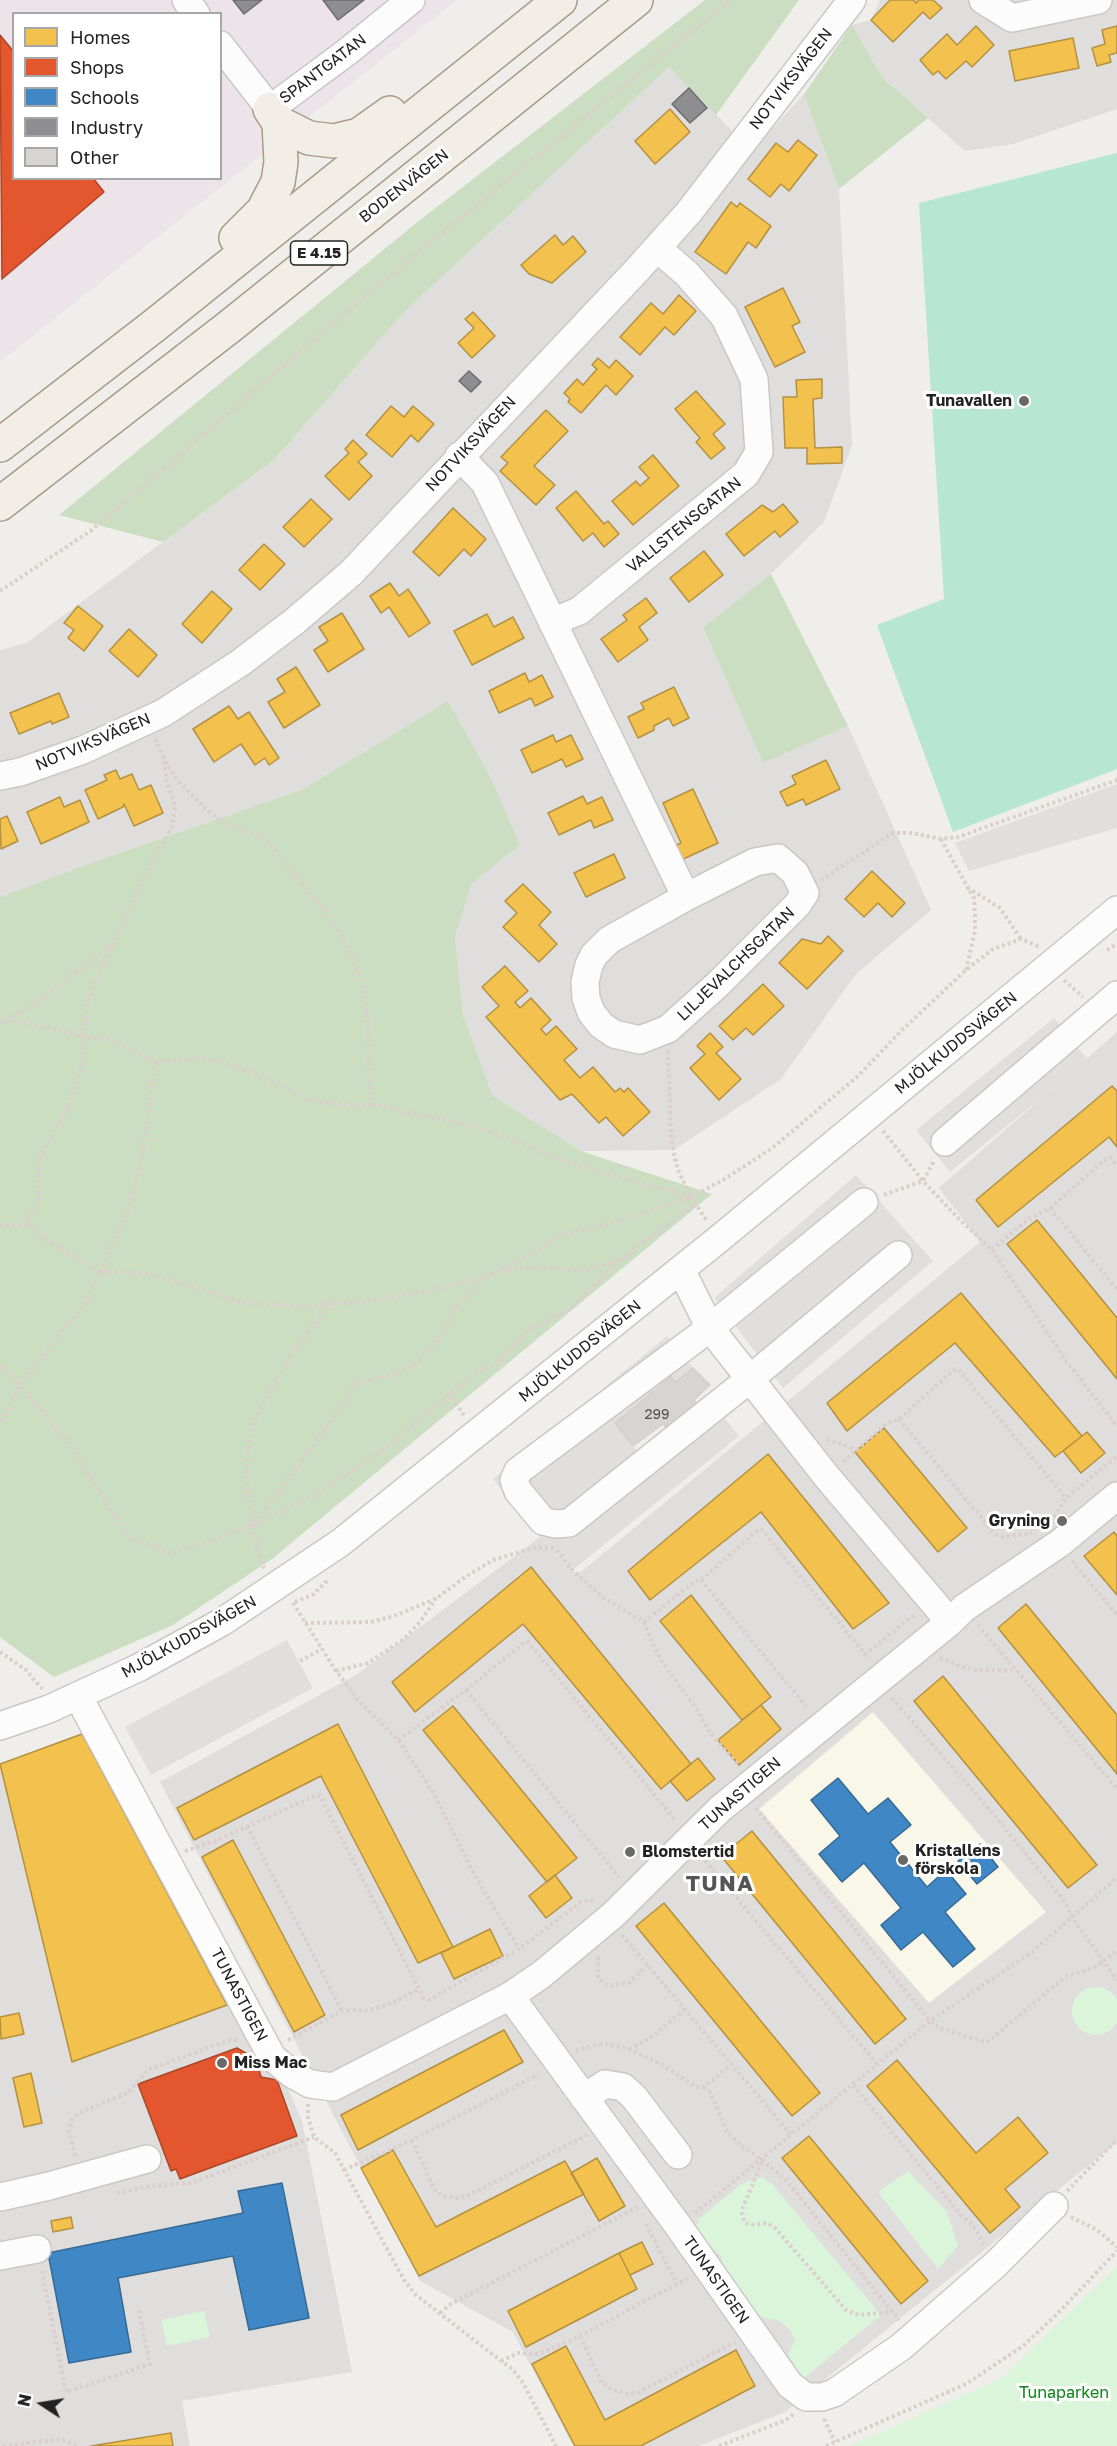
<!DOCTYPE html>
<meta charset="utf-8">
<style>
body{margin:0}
#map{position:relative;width:1117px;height:2446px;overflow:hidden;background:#f0eeeb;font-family:"Golos Text",sans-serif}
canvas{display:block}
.legend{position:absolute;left:12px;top:12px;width:210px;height:168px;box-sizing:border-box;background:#fff;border:2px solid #a7a7a7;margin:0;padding:8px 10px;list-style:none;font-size:18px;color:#222}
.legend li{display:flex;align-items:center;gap:12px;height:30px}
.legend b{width:30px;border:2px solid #a7a7a7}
.north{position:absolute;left:12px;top:2374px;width:60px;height:60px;-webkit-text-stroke:4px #fff;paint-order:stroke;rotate:282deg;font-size:16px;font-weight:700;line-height:24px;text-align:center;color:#222}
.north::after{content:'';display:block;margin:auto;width:21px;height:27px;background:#222;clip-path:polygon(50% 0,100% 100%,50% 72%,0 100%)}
</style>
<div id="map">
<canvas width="1117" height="2446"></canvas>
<ul class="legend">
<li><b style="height:16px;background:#f2c14e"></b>Homes</li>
<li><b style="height:16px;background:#e4572e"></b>Shops</li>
<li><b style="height:16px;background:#3f88c5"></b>Schools</li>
<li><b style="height:16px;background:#8d8d92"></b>Industry</li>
<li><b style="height:16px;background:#d7d4d2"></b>Other</li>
</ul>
<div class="north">N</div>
</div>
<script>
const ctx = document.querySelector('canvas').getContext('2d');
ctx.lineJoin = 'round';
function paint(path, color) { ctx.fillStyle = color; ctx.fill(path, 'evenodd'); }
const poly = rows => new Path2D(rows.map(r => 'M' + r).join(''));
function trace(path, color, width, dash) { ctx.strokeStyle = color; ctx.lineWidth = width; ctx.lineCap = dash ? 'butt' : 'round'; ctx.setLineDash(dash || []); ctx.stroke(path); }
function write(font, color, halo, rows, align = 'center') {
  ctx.font = font + ' "Golos Text",sans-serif'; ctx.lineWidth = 6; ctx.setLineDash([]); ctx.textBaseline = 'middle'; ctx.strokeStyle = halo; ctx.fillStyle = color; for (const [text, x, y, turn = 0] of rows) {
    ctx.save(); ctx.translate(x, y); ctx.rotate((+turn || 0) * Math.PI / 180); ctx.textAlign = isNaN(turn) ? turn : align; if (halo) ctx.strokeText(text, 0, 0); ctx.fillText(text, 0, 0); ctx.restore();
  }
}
paint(poly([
 [880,0,1117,0,1117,109,1013,144,965,151,882,77,852,25,871,20],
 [669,67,752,151,804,94,839,189,852,445,824,522,771,574,703,629,763,763,848,726,931,910,855,975,781,1079,674,1150,581,1151,493,1096,463,1015,455,937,472,882,520,845,448,701,301,790,88,864,0,897,0,650,26,643,274,460,404,312],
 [1117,1032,1117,2142,785,2412,699,2446,573,2446,513,2332,420,2281,160,1782,356,1675,540,1537,569,1572,581,1572,980,1242,939,1188],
 [0,1763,72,2062,227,2005,286,2084,302,2121,352,2372,182,2401,190,2446,0,2446]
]), '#dfdedc');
paint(poly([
 [0,0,457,0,0,362],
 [14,14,220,14,220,178,14,178]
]), '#ede4e9');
paint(poly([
 [873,1712,1046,1912,929,2003,759,1809]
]), '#f8f7e8');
paint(poly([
 [705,0,799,0,716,115,669,67,404,312,274,460,163,542,59,515,420,220],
 [852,25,882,77,928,118,839,189,804,94],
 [771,574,848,726,763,763,703,628],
 [448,701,490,777,520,845,472,883,455,937,463,1015,493,1096,581,1151,712,1194,272,1559,173,1625,54,1677,0,1637,0,897,88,864,301,790]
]), '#cbdec1');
paint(poly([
 '1072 2011a24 24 0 1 1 48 0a24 24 0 1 1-48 0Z',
 [908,2171,947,2212,958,2246,938,2269,878,2192],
 [762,2177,772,2184,881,2315,803,2379,788,2355,795,2341,790,2330,778,2320,755,2317,720,2276,722,2257,694,2232,699,2219,741,2184],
 [1117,2266,1117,2446,850,2446,1002,2378],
 [204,2311,210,2337,167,2346,161,2320]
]), '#daf5da');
paint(poly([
 [1117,153,1117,769,953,832,877,625,944,599,919,203]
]), '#b7e6d2');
paint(poly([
 [1117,784,1117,828,969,871,955,843],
 [1054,1018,1088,1060,950,1172,916,1130],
 [856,1175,933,1261,783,1388,714,1298],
 [667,1336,693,1368,676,1382,671,1377,615,1424,655,1473,725,1418,739,1436,569,1573,493,1479],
 [287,1640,313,1688,151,1775,125,1727],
 [640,2068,703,2153,666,2188,601,2096]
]), '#e0dfde');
const homes = poly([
 [890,0,914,0,916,3,919,0,933,0,942,8,930,19,923,12,893,42,871,20,890,0],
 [976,26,994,45,972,67,966,61,946,79,938,71,933,75,920,60,947,34,957,45,976,26],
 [1117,26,1117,53,1109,55,1111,62,1097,66,1092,48,1105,44,1102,30,1117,26],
 [1073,38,1079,68,1015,81,1009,51,1073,38],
 [670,109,690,132,655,164,635,141,670,109],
 [798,140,817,155,789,191,781,184,770,197,748,179,776,143,788,152,798,140],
 [731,202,737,207,740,203,771,226,756,248,748,242,726,274,695,252,731,202],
 [555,235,563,245,573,236,586,252,552,283,529,274,521,265,555,235],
 [783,288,800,322,792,326,805,352,775,367,745,307,783,288],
 [679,295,696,311,674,335,665,327,640,355,620,337,651,303,663,314,679,295],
 [473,312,495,336,472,358,458,343,474,328,465,319,473,312],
 [598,358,609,368,616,360,633,376,616,395,606,385,581,413,568,402,570,399,564,393,577,379,583,385,597,369,592,365,598,358],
 [822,379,822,398,813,399,815,448,842,447,842,463,807,464,807,448,785,448,783,397,797,397,796,380,822,379],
 [696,391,725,424,713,434,725,448,711,459,696,442,700,438,675,409,696,391],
 [391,406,404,417,413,406,434,424,418,442,411,435,392,457,366,435,391,406],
 [546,410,568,431,534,466,555,485,536,505,500,471,508,463,501,457,546,410],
 [353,440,367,454,358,462,372,476,349,500,325,476,349,453,345,449,353,440],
 [653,455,679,486,633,525,612,501,636,481,640,486,649,478,639,467,653,455],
 [576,491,604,524,608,521,619,534,604,547,593,533,583,541,556,508,576,491],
 [311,499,332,519,304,547,283,527,311,499],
 [783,504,798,522,780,537,775,531,744,556,726,534,762,505,773,512,783,504],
 [453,508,486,539,471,556,464,549,439,576,413,552,453,508],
 [264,544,285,564,260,590,239,570,264,544],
 [704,551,723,575,689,602,670,578,704,551],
 [390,583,399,596,408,589,430,623,409,637,389,607,381,613,370,596,390,583],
 [212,591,232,609,202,643,182,624,212,591],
 [646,598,657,613,639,627,648,640,618,662,601,639,627,620,623,615,646,598],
 [78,606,103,626,84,651,68,638,74,630,64,623,78,606],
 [342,613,364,649,328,672,314,650,328,641,319,627,342,613],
 [487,614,494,627,513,617,524,638,472,665,454,631,487,614],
 [129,629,157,655,138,677,109,651,129,629],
 [296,667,320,705,284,728,268,702,285,692,277,679,296,667],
 [525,673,529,682,542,675,553,697,535,706,531,698,499,713,489,691,525,673],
 [674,687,689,718,673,726,669,718,654,726,654,730,638,738,628,717,644,709,641,703,674,687],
 [59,693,69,717,52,724,51,721,19,734,10,713,59,693],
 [229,706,238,719,249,712,279,758,269,765,265,758,255,765,241,744,214,762,193,729,229,706],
 [553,735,556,742,571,735,583,759,566,767,562,759,532,773,521,750,553,735],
 [826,760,840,789,806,805,803,799,787,806,780,792,796,784,792,776,826,760],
 [116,770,120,779,132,774,139,790,151,785,163,813,134,826,124,804,123,807,98,819,85,790,107,780,104,775,116,770],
 [693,789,718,843,679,861,672,847,681,843,663,803,693,789],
 [583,796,587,804,602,797,613,820,594,828,591,820,559,835,548,813,583,796],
 [60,797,64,807,80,800,89,822,41,844,27,812,60,797],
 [7,816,18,841,1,849,0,819,7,816],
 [614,854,625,878,586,897,574,873,614,854],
 [872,871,905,903,892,917,878,903,864,917,845,899,872,871],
 [523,884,551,912,539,925,557,944,539,962,503,927,517,913,505,901,523,884],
 [828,936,843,951,807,989,779,963,802,939,821,944,828,936],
 [505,966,528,991,515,1002,520,1008,531,998,551,1020,541,1029,546,1035,556,1026,577,1049,564,1060,580,1078,593,1067,615,1092,620,1088,624,1092,628,1088,650,1112,623,1136,606,1117,599,1123,572,1094,560,1100,486,1017,499,1006,482,987,505,966],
 [763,984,784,1006,753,1035,746,1028,733,1040,719,1026,763,984],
 [710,1033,723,1047,716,1053,741,1079,719,1100,690,1068,705,1054,697,1046,710,1033],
 [1112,1086,1117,1091,1117,1147,1109,1137,998,1227,976,1200,1112,1086],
 [1037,1220,1117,1318,1117,1379,1007,1244,1037,1220],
 [961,1293,1082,1436,1055,1457,955,1343,847,1431,827,1403,961,1293],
 [884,1428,967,1528,938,1552,855,1452,884,1428],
 [1087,1432,1105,1453,1081,1473,1063,1451,1087,1432],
 [768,1454,889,1603,853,1629,761,1512,650,1600,628,1571,768,1454],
 [1114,1532,1117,1536,1117,1595,1084,1556,1114,1532],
 [531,1567,691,1764,661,1789,523,1624,415,1712,392,1682,531,1567],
 [691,1595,771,1697,742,1720,660,1621,691,1595],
 [1026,1604,1117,1715,1117,1774,998,1628,1026,1604],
 [943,1676,1097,1865,1068,1888,914,1701,943,1676],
 [761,1705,781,1729,739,1765,718,1740,761,1705],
 [453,1706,577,1858,547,1882,423,1730,453,1706],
 [338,1724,453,1947,418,1963,321,1776,194,1840,177,1808,338,1724],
 [82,1734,227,2005,72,2062,0,1764,82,1734],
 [698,1758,715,1779,687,1801,670,1781,698,1758],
 [752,1831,906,2019,875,2044,721,1856,752,1831],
 [233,1840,325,2015,294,2032,202,1857,233,1840],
 [555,1875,572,1898,546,1918,529,1896,555,1875],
 [664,1903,820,2093,792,2116,636,1926,664,1903],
 [490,1929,503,1956,454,1979,441,1953,490,1929],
 [19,2013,24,2034,1,2039,0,2017,19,2013],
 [504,2030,523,2062,358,2150,341,2115,504,2030],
 [897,2060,976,2153,1018,2117,1048,2153,1005,2189,1020,2207,990,2233,867,2086,897,2060],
 [31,2073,42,2123,24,2127,13,2078,31,2073],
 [809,2136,928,2281,901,2304,782,2158,809,2136],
 [393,2150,436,2227,565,2161,584,2194,419,2276,361,2168,393,2150],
 [597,2158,625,2206,599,2221,571,2173,597,2158],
 [71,2217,73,2228,53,2232,51,2221,71,2217],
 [642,2242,653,2264,630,2275,619,2253,642,2242],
 [619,2253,637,2289,526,2347,508,2311,619,2253],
 [566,2346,605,2420,736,2350,755,2386,641,2446,575,2446,532,2364,566,2346],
 [171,2433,173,2446,91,2446,171,2433]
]);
paint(homes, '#f2c14e');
trace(homes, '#b49141', 1.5);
const shops = poly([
 [0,35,14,52,14,178,93,178,104,192,2,279,0,35],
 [237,2048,249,2055,253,2068,258,2066,261,2077,277,2080,297,2136,180,2179,176,2169,171,2171,138,2084,237,2048]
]);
paint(shops, '#e4572e');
trace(shops, '#aa472a', 1.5);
const schools = poly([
 [838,1778,868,1814,888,1798,911,1825,890,1842,927,1887,946,1870,966,1894,945,1912,975,1949,953,1967,923,1932,901,1950,881,1925,901,1908,864,1863,842,1882,819,1854,840,1836,811,1800,838,1778],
 [980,1844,998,1867,977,1884,958,1861,980,1844],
 [282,2183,309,2318,249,2330,233,2256,118,2278,131,2352,69,2363,48,2253,243,2213,238,2191,282,2183]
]);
paint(schools, '#3f88c5');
trace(schools, '#366994', 1.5);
const industry = poly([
 [233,0,262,0,244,14,233,0],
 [323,0,364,0,338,20,323,0],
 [689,88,707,108,690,123,672,104,689,88],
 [469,371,481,382,471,392,459,381,469,371]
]);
paint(industry, '#8d8d92');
trace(industry, '#6d6d70', 1.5);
const building = poly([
 [693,1368,710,1385,694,1400,699,1406,669,1430,663,1424,633,1446,615,1423,671,1377,676,1382,693,1368]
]);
paint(building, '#d7d4d2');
trace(building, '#d3d0cc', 1.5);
const minor = poly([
 [186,0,196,14],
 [983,0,1012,18,1098,0],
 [220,45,270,109,347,52,411,0],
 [459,456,485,483,686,897,755,862,778,858,795,873,805,893,797,905,717,985,668,1029,640,1040,614,1034,601,1025,591,1012,586,998,585,982,589,965,594,955,609,940,686,897],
 [552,622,579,611,746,474,759,452,754,379,724,316,686,273,657,248],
 [0,776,20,772,83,750,163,713,240,663,295,621,351,573,638,269,689,212,852,0],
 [945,1142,1117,995],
 [864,1202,710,1328,518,1471,514,1480,518,1491,543,1521,555,1524,569,1523,751,1378,898,1255],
 [681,1270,710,1328,827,1477,950,1622],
 [78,1696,272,2057,292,2074,310,2084,333,2087,510,1996,541,1975,613,1915,720,1809,950,1622,964,1608,1060,1543,1117,1496],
 [0,1726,49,1709,138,1668,222,1622,340,1543,720,1238,1117,910],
 [510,1996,679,2227,790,2385,806,2397,822,2397,834,2393,901,2347,996,2264,1054,2206],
 [584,2098,605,2084,623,2087,634,2097,678,2155],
 [0,2197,49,2186,147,2159],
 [0,2256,37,2249]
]);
const major = poly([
 [270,109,279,123,309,138,334,141,359,135,390,113],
 [236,238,263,211,278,182,281,162,279,123],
 [0,445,155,325,560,0],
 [0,504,229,327,636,0]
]);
trace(minor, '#c9c8c7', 30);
trace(major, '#a79c86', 36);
trace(poly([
 [0,591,92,530,373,289,730,0],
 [155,739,163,756,167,782,175,806,172,827,144,877,97,977,88,1001,83,1037,84,1053,81,1069,68,1107,38,1162,38,1203,26,1221,46,1240,99,1271,149,1274,198,1288,239,1302,264,1304,314,1307,332,1303,354,1303,429,1291,509,1270,540,1267,582,1271,619,1260],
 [163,756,176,779,208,811,221,821,265,839,326,912,347,945,365,994,369,1038,369,1082,374,1105,468,1125,506,1137,566,1162,691,1197,608,1224,560,1235,532,1254,484,1277,458,1306,443,1332,419,1362,397,1373,356,1384,286,1483,252,1526,246,1473,249,1444,256,1416,295,1348,332,1303],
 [941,839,968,888],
 [821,880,893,833,912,833,941,839,958,837,1117,780],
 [1107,950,1117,944],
 [966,970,975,931,975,913,974,898,968,888,1000,908,1021,939],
 [1064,980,1083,997],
 [5,1020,38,1002,111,944],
 [0,1023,5,1021,28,1023,83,1037,108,1039,155,1062,142,1159,125,1219,84,1304,19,1386,0,1424],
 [668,1051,671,1135,674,1154,678,1170,691,1197,707,1221],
 [155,1062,197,1058,223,1062,253,1073,308,1100,347,1105,374,1105],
 [883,1131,923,1181,957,1217,992,1250,1067,1362,1117,1426],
 [884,1195,923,1181,934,1161],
 [691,1197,723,1180,771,1149,858,1076,902,1030,966,970,993,949,1021,939,1040,947],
 [1050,1208,1117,1289],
 [0,1225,31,1226],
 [992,1250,1027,1220,1050,1208,1107,1158,1111,1158,1117,1166],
 [0,1366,9,1372,69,1444,130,1539,154,1546,171,1554,252,1526,313,1496,390,1445,475,1373,499,1363,529,1329,542,1325,572,1307,619,1260,695,1205],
 [449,1393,464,1415],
 [899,1419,995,1534,1003,1537,1032,1533],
 [827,1439,857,1450],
 [843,1462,886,1424,899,1419,955,1369,958,1369,1066,1498],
 [1054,1517,1066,1498,1117,1456],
 [252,1526,260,1561,264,1568],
 [1072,1561,1117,1615],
 [701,1580,805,1705,806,1709],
 [295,1602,314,1594,328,1580],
 [293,1603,336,1671,359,1701,398,1740,434,1794,474,1874,519,1949],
 [644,1622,695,1581,701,1580,758,1530,762,1530,869,1659],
 [305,1623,371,1622,394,1616,437,1598,465,1577,493,1560,537,1547,552,1548,558,1552,573,1571,605,1599,644,1622,654,1647,664,1665,698,1711,711,1734,740,1767],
 [978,1625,1117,1789],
 [0,1652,26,1670,42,1689],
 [865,1655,916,1613],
 [940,1658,961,1667,976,1670,1017,1671],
 [300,1661,322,1649],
 [336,1671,368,1663,404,1639,420,1622,436,1598],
 [466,1690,619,1877],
 [892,1698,995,1816,1065,1902,1073,1919,1117,1980],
 [398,1740,466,1690,525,1642,528,1642,676,1821],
 [756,1808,930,2021,940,2028,985,2042,989,2041,1065,1977,1095,1967,1117,1951],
 [247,1826,342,2011],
 [185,1851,215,1841,317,1795,320,1796,419,1989,424,1998,429,2000,519,1949,581,1902,595,1900],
 [701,1856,877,2064],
 [622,1935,792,2136],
 [598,1957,598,1979,609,1986,630,1982,648,1964],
 [288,2040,342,2011,369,2010,393,2003,419,1989],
 [629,2049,652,2037,686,2008],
 [576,2051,594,2045,607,2044,629,2049,663,2065,696,2087,704,2087,732,2064],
 [853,2085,961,2215,973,2225,984,2244],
 [704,2087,710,2092,727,2132,743,2147,762,2160,787,2181,899,2320],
 [308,2104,308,2117,314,2137,335,2153,404,2280,416,2295,513,2370,523,2383,556,2446],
 [412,2140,434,2189,442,2196,458,2198,469,2195,587,2135],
 [75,2156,69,2130,72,2120,78,2113,128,2093,148,2070,230,2040,238,2041],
 [762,2162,743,2207,742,2214,745,2223,751,2225,767,2223,775,2228,847,2311,860,2315,891,2312],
 [344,2170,412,2140,539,2074],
 [1067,2191,1117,2140],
 [117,2193,150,2186,191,2183,314,2137],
 [695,2213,930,2021,1032,1952,1117,1878],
 [1071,2217,1097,2230,1117,2247],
 [646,2224,677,2284],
 [42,2271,66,2392,150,2364,138,2307],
 [440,2313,451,2304,638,2207],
 [580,2336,602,2383,613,2390,628,2394,639,2392,735,2342],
 [501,2361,518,2353,539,2354,580,2336,690,2277],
 [824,2419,835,2442],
 [3,2446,61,2439,77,2446],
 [719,2446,786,2420,794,2414],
 [826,2446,966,2384,1023,2346,1056,2315,1117,2251]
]), '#dccecd', 4, [3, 3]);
trace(minor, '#fdfcfc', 27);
trace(major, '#f3ede7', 33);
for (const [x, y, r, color] of [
 [1024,401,6,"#6a6968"],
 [1062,1521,6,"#6a6968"],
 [630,1852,6,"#6a6968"],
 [903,1860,6,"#6a6968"],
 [222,2063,6,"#6a6968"]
]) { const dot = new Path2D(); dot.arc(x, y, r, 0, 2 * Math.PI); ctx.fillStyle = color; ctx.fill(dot); trace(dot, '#fff', 2); }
write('14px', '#4f4e4e', null, [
 ["299",657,1415]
]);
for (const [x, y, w] of [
 [319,253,57]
]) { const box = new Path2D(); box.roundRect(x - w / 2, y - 12, w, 24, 4.5); ctx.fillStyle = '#fff'; ctx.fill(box); trace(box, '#222', 1.5); }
write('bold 15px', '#222', null, [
 ["E 4.15",319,253]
]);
write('16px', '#222', '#fff', [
 ["SPANTGATAN",323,69,-37],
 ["NOTVIKSVÄGEN",791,79,-52],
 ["BODENVÄGEN",404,186,-38],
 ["NOTVIKSVÄGEN",471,444,-47],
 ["VALLSTENSGATAN",684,525,-39],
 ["NOTVIKSVÄGEN",93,742,-23],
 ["LILJEVALCHSGATAN",736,964,-44],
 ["MJÖLKUDDSVÄGEN",956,1043,-39],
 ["MJÖLKUDDSVÄGEN",580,1351,-39],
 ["MJÖLKUDDSVÄGEN",189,1637,-29],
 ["TUNASTIGEN",740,1794,-41],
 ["TUNASTIGEN",239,1995,62],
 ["TUNASTIGEN",716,2280,55]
]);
write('bold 16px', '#222', '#fff', [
 ["Tunavallen",1012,401,"right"],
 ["Gryning",1050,1521,"right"],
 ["Kristallens",915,1851],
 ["förskola",915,1869],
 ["Blomstertid",642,1852],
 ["Miss Mac",234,2063]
], 'left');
write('16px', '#0c8416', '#fff', [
 ["Tunaparken",1064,2393]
]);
ctx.letterSpacing = '1.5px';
write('bold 22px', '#555', '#fff', [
 ["TUNA",720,1884]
]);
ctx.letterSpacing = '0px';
</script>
